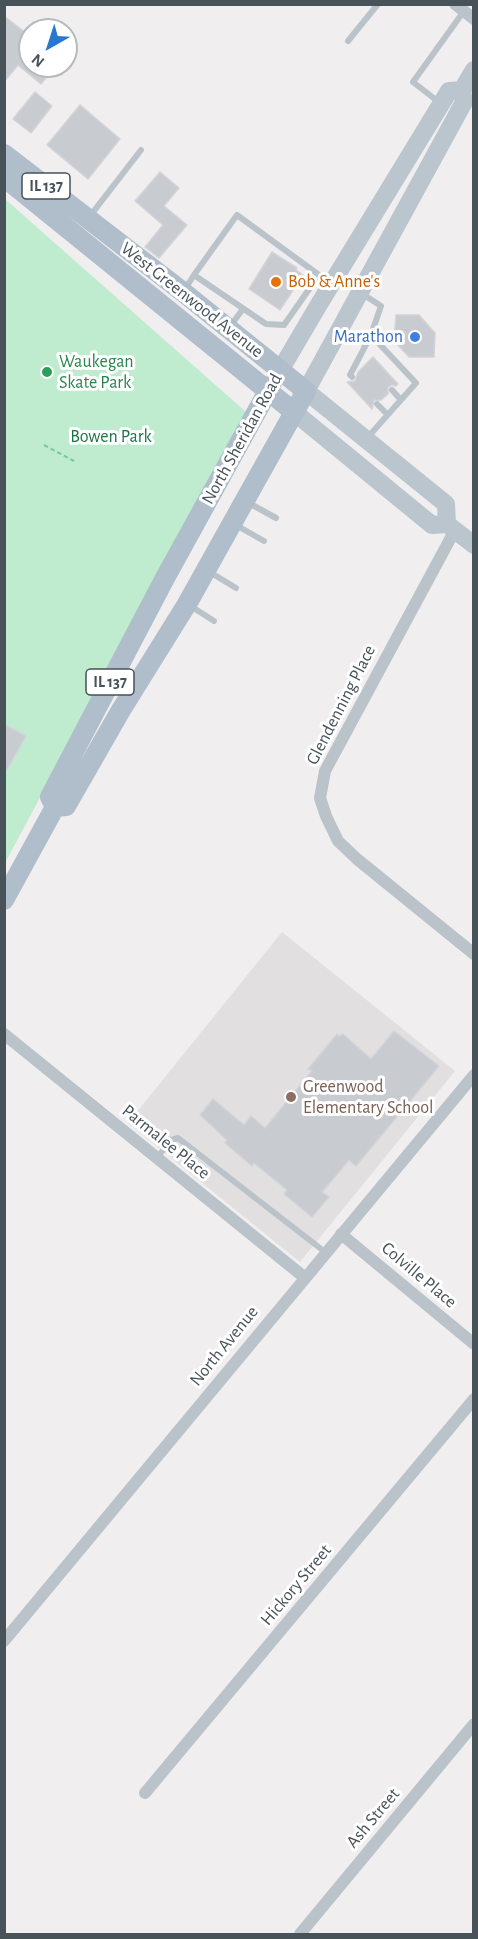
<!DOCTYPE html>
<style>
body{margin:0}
#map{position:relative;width:478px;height:1939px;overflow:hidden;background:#f0eeee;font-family:"Alegreya Sans",sans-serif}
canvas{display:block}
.frame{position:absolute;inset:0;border:6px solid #475259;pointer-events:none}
.north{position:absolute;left:18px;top:18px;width:60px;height:60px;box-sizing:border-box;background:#fff;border:2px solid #b5babd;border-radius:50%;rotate:219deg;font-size:16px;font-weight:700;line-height:24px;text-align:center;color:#475259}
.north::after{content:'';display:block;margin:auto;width:21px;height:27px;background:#2877d0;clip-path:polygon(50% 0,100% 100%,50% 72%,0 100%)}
</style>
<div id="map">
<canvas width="478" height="1939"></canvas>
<div class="frame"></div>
<div class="north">N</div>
</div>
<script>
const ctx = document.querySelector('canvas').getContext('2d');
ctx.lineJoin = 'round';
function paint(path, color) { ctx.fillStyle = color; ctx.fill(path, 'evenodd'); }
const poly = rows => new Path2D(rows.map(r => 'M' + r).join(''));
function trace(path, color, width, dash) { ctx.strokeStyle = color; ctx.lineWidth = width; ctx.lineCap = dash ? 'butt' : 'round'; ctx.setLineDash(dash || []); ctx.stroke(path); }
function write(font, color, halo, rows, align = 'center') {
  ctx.font = font + ' "Alegreya Sans",sans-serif'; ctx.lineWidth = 6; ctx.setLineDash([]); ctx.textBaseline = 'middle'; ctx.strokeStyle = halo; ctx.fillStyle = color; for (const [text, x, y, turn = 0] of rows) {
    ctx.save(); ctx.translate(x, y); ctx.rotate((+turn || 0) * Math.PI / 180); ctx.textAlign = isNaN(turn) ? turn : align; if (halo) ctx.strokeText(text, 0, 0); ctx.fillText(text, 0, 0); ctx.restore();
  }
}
paint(poly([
 [282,932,455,1071,300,1262,128,1123]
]), '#e1dfdf');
paint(poly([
 [5,199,246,412,5,863,4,199]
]), '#bfebcf');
const building = poly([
 [4,16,30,36,30,66,56,66,41,84,18,65,4,82,4,16],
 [35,92,52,106,31,133,13,119,35,92],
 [80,105,120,139,88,179,47,145,80,105],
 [160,172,179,188,164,206,187,225,159,258,145,247,163,225,135,201,160,172],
 [272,252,297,268,296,270,303,275,280,310,249,289,272,252],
 [396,315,419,315,435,333,434,357,409,357,394,341,396,315],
 [373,357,398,384,396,386,392,385,388,387,388,394,381,400,374,400,372,409,347,382,355,381,358,372,373,357],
 [4,724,26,736,4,775,4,724],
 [394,1031,439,1066,356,1166,349,1160,322,1192,329,1197,312,1217,284,1194,287,1190,254,1163,252,1166,225,1143,227,1140,200,1115,213,1099,244,1125,251,1116,265,1128,312,1071,308,1069,337,1034,339,1036,343,1034,371,1059,394,1031]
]);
paint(building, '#c8cbd0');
trace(building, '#d2d4d9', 1.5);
trace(poly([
 [44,445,74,461]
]), '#7ac69e', 2, [4.5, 3]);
trace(poly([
 [348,41,378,4],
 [440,103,413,82,464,11],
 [90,216,141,150],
 [185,289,194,275,237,215,319,275,284,325,266,324,194,275],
 [231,325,243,309],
 [352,377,350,375,371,335,381,306,361,293],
 [392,390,401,400],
 [377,404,387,414],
 [368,437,416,383,371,335],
 [247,502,276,518],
 [234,524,264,541],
 [208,571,236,588],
 [189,605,214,621],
 [157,1158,171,1140,178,1138,325,1252]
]), '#bac3c9', 6);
trace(poly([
 [455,4,474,19],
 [455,530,325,771,320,798,326,816,338,841,357,859,474,954],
 [4,1034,304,1277],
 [341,1234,474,1344],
 [4,1641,474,1075],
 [145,1793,474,1399],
 [300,1934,474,1724]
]), '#bac3c9', 12);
trace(poly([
 [268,391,318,306,449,91,462,90],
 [294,412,432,525,447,524,474,545],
 [447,524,446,504,306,391,464,102,462,90,474,70]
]), '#bbc5ce', 18);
trace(poly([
 [4,154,183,292,306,391,187,604,121,710,66,806,55,807],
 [4,177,294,412],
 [55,807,50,797,165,578,268,391],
 [4,900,55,807]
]), '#afbeca', 20);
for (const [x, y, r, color] of [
 [276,282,6,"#e8710a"],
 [415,337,6,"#3f7fe0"],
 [47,372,6,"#2e9e5b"],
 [291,1097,6,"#8d6e63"]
]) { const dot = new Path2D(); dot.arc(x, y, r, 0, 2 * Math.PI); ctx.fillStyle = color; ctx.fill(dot); trace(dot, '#fff', 2); }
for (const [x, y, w] of [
 [46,186,48],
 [110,682,48]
]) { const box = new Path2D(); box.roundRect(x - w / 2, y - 13, w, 26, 4.5); ctx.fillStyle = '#fff'; ctx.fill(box); trace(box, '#475259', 1.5); }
write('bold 16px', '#475259', null, [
 ["IL 137",46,186],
 ["IL 137",110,682]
]);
write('18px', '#c56008', '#fff', [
 ["Bob & Anne's",288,282]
], 'left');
write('18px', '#475259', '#fff', [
 ["West Greenwood Avenue",192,300,38],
 ["North Sheridan Road",242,439,-61],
 ["Glendenning Place",341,705,-63],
 ["Parmalee Place",166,1142,39],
 ["Colville Place",419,1275,40],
 ["North Avenue",224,1346,-51],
 ["Hickory Street",296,1585,-50],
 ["Ash Street",373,1818,-50]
]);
write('18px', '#366cbe', '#fff', [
 ["Marathon",403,337]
], 'right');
write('18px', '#27864d', '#fff', [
 ["Waukegan",59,362],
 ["Skate Park",59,383]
], 'left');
write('18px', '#1e7546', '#fff', [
 ["Bowen Park",111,437]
]);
write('18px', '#785e54', '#fff', [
 ["Greenwood",303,1087],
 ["Elementary School",303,1108]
], 'left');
</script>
